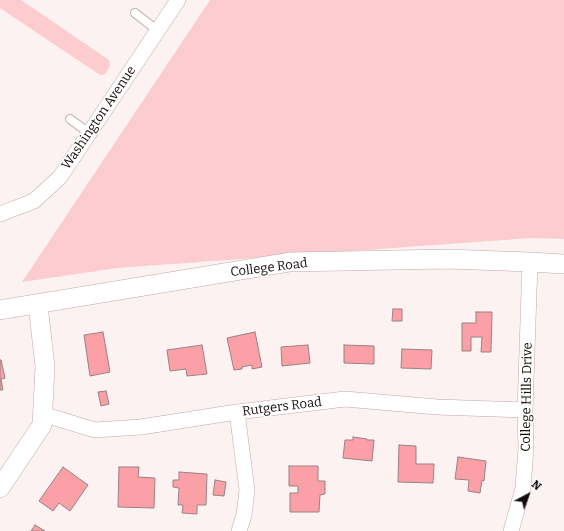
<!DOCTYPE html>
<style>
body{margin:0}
#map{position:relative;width:564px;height:531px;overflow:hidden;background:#fdf2f2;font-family:Bitter,serif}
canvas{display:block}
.north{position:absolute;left:508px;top:475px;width:40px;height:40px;-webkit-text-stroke:3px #fff;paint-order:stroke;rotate:41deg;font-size:11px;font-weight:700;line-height:16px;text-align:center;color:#130b0b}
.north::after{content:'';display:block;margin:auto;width:14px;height:18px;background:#130b0b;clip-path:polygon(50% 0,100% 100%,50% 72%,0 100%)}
</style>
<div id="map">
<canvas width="564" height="531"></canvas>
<div class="north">N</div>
</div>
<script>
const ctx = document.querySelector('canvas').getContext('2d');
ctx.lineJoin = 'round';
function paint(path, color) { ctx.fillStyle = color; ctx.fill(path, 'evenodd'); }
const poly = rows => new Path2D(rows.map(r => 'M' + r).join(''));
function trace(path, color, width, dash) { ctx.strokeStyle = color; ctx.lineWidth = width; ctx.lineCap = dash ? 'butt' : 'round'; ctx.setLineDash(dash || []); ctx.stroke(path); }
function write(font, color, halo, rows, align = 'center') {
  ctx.font = font + ' Bitter,serif'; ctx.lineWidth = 3.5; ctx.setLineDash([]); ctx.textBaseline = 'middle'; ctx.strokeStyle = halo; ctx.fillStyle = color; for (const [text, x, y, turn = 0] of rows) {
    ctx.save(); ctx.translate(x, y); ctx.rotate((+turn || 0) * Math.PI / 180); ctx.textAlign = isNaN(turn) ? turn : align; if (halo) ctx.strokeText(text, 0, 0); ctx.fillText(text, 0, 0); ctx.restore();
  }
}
paint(poly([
 [0,0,21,0,109,60,110,66,105,74,100,75,0,8],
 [210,0,564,0,564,239,531,238,117,268,22,282]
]), '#fcccce');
const building = poly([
 [393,309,402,309,402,321,392,321,393,309],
 [476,312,492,312,491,352,481,352,482,337,471,337,471,351,462,351,462,323,476,323,476,312],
 [103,332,110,372,90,376,84,335,103,332],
 [255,332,262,367,252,369,252,365,242,367,242,369,234,370,227,338,255,332],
 [202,345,207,374,187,376,186,369,170,371,167,350,202,345],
 [308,345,310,363,282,366,281,347,308,345],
 [344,345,374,346,374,364,344,363,344,345],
 [402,349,432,350,431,369,401,368,402,349],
 [0,360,1,360,5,378,1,379,3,390,0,390,0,360],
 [106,391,109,404,101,406,98,392,106,391],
 [353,437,367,439,367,440,374,440,372,461,343,458,345,440,353,440,353,437],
 [399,445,416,446,416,464,434,464,433,483,398,482,399,445],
 [458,457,486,461,484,481,482,480,480,493,468,491,469,480,455,479,458,457],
 [289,466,318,466,318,481,325,481,325,494,320,495,319,512,290,512,290,493,298,493,298,486,289,486,289,466],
 [63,467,88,485,70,511,59,503,53,511,39,501,63,467],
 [119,467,139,467,138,477,155,478,154,508,118,507,119,467],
 [179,472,207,474,206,505,197,505,197,514,182,513,183,505,178,505,179,488,173,487,173,480,179,480,179,472],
 [215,480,226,482,224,496,213,495,215,480],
 [35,525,45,531,31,531,35,525]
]);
paint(building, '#faa0a6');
trace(building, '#9a8182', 1);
const service = poly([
 [135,13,158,31],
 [70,119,89,133]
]);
const minor = poly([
 [0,214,34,201,60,177,178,0],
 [237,412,247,490,244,515,239,531],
 [42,414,95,430,141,427,237,412,345,399,437,407,525,410],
 [511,531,523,488,526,448,525,410,530,262]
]);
const tertiary = poly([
 [0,310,290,262,447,259,530,262,564,264],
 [0,488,42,425,45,367,38,305]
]);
trace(service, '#c2a8a9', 10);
trace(minor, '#c2a8a9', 16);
trace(tertiary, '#c2a8a9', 20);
trace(service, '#fff', 8);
trace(minor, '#fff', 15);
trace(tertiary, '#fff', 19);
write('13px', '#130b0b', '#fff', [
 ["Washington Avenue",99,118,-56],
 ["College Road",269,268,-7],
 ["College Hills Drive",527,397,-89],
 ["Rutgers Road",282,407,-7]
]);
</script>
